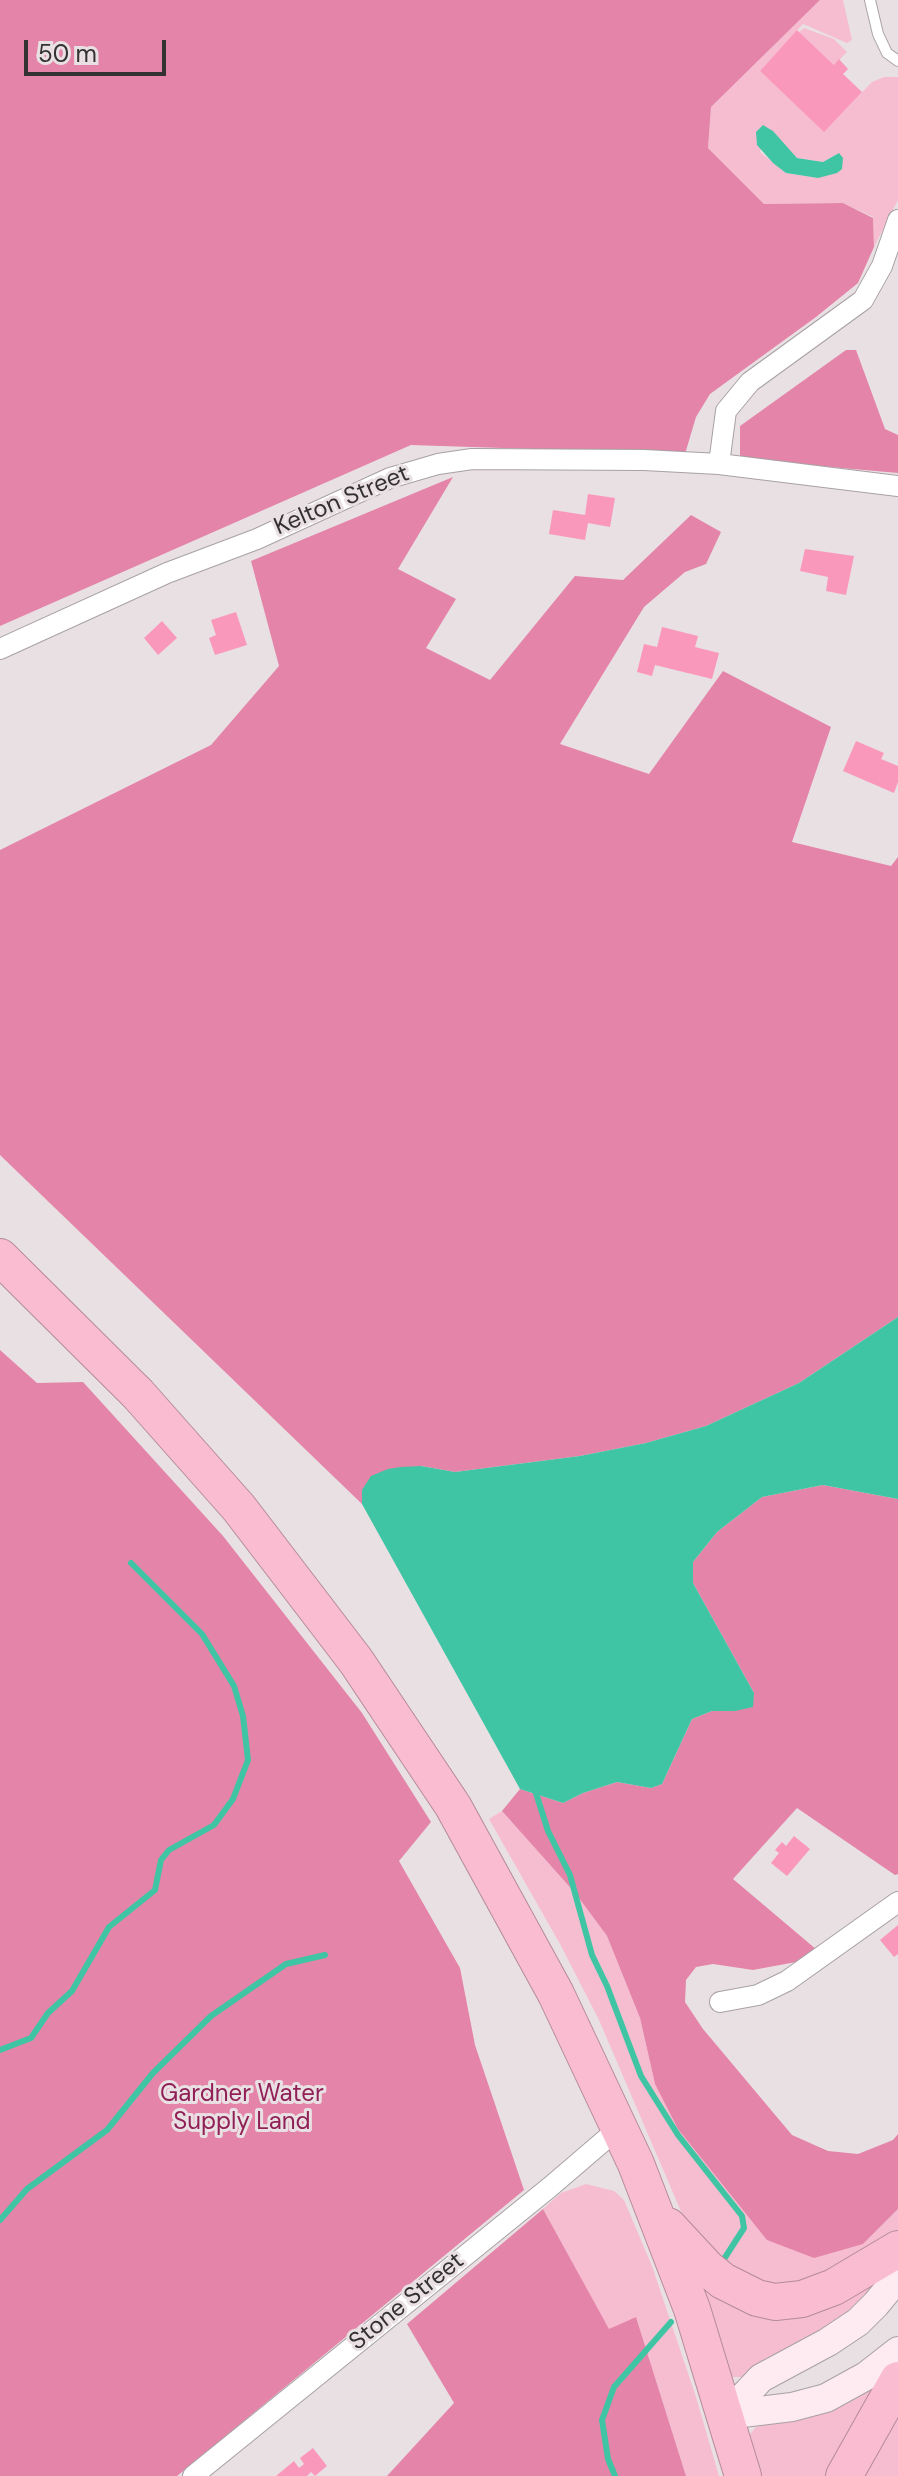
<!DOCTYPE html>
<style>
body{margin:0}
#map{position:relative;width:898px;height:2476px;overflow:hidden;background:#e9e0e3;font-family:"DM Sans",sans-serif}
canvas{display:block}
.scale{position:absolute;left:24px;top:40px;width:142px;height:36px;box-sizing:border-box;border:4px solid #343132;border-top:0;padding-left:10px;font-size:24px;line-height:28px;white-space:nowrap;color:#343132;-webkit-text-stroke:6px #e9e0e3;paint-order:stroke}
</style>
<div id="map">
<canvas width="898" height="2476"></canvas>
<div class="scale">50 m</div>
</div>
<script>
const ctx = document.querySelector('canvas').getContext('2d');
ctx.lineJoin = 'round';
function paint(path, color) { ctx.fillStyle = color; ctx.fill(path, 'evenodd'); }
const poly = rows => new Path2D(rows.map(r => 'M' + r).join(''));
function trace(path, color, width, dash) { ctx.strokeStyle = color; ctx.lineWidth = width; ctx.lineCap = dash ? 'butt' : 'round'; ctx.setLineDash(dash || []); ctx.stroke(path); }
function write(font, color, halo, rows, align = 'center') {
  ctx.font = font + ' "DM Sans",sans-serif'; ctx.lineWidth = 6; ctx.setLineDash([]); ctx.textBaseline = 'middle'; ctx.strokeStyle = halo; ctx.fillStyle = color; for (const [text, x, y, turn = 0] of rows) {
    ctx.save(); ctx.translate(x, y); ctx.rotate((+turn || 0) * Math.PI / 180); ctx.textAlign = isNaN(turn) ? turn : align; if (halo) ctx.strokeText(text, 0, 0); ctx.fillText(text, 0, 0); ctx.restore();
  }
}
paint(poly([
 [820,0,843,0,852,40,847,43,803,24,760,71,824,131,872,82,884,77,898,77,898,200,874,247,873,217,843,203,764,204,708,148,711,107],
 [768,127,797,158,823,162,837,154,818,178,786,173,760,152],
 [804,28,834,39,847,52,834,65,799,32],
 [502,1811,576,1894,607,1936,640,2018,655,2084,863,2244,898,2209,898,2230,872,2251,806,2283,771,2286,742,2281,695,2244,599,2020,560,1944,489,1819],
 [586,2184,614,2191,624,2200,652,2266,696,2397,719,2476,686,2476,636,2317,609,2330,543,2209,561,2193],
 [884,2270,865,2305,784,2351,765,2359,743,2377,732,2377,705,2291,711,2285,726,2296],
 [881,2377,832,2476,761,2476,750,2434,756,2427,811,2412],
 [898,2397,898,2476,852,2476]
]), '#f6bdd0');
paint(poly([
 [0,0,820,0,711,107,708,148,764,204,843,203,873,218,874,247,858,283,816,317,710,394,696,417,685,454,411,445,0,626],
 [846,350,856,350,885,429,898,435,898,473,740,459,740,426],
 [453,477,398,569,456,599,426,648,490,680,575,576,623,580,691,515,721,532,706,564,685,572,644,607,560,744,649,774,723,671,831,727,792,842,891,866,898,857,898,1317,799,1383,706,1426,646,1443,580,1456,455,1472,421,1466,362,1490,362,1504,0,1155,0,850,211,745,279,666,251,561],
 [0,1350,37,1383,83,1382,223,1536,362,1713,431,1822,399,1861,460,1968,475,2045,524,2190,177,2476,0,2476],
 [823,1485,898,1499,898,1874,895,1875,797,1808,733,1879,817,1950,796,1962,753,1970,713,1964,696,1967,686,1980,685,2002,703,2029,792,2135,828,2151,858,2154,893,2140,898,2134,898,2209,863,2244,814,2258,767,2240,678,2129,655,2084,640,2018,607,1936,576,1894,502,1811,520,1789,563,1803,583,1793,617,1782,651,1788,662,1784,692,1719,712,1711,735,1711,754,1693,693,1583,693,1562,717,1532,762,1497],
 [543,2209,609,2329,636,2317,686,2476,387,2476,454,2403,407,2324]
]), '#e484a8');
paint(poly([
 [763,125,773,131,797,158,823,162,839,153,843,158,842,169,837,173,818,178,786,173,773,163,757,145,756,132],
 [898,1317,898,1499,823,1485,762,1497,717,1532,693,1562,693,1583,754,1693,753,1707,735,1711,712,1711,692,1719,662,1784,651,1788,617,1782,583,1793,563,1803,520,1789,362,1504,362,1490,371,1476,388,1469,401,1467,421,1466,455,1472,580,1456,646,1443,706,1426,799,1383]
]), '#40c5a4');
trace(poly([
 [535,1790,548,1831,570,1875,592,1955,607,1986,641,2076,678,2135,742,2216,744,2228,724,2259],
 [0,2050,31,2038,48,2013,72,1991,109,1927,155,1890,161,1860,169,1850,214,1825,233,1799,248,1760,243,1716,234,1686,202,1634,131,1563],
 [0,2220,27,2189,107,2130,153,2073,211,2016,286,1964,325,1955],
 [615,2476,608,2459,602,2420,614,2387,671,2322]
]), '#40c5a4', 6);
paint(poly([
 [797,30,834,65,839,59,848,69,843,74,862,92,824,132,760,71],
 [588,494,615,498,610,527,588,523,585,540,549,534,553,510,585,515],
 [805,549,854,556,846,595,826,591,828,577,800,571],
 [236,612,247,645,215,655,209,638,216,635,211,620],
 [162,621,177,638,158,655,144,638],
 [662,627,698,636,695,647,719,653,712,679,655,665,652,676,637,672,644,644,657,647],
 [856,741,884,753,881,759,898,766,898,782,894,793,843,771],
 [794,1836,810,1849,787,1876,771,1863,779,1853,775,1850,782,1842,786,1846],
 [898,1925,898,1954,894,1957,880,1940],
 [313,2448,327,2466,315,2476,311,2472,307,2476,276,2476,294,2461,299,2468,304,2464,300,2458]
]), '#fa98bc');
const lane = poly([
 [870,0,878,34,887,53,898,61]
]);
const street = poly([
 [719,464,726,411,750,382,863,300,882,266,898,220],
 [0,649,167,573,257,539,390,478,438,464,472,459,644,460,719,464,898,486],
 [720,2002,758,1995,787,1981,898,1902],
 [193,2476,550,2187,620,2127]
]);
const secondary = poly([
 [726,2415,761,2378,828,2342,858,2322,876,2304,898,2277],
 [726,2415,792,2407,826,2398,866,2376,898,2351]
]);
const highway = poly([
 [0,1257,138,1394,239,1508,356,1661,453,1806,556,1994,636,2164,692,2309,743,2476],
 [668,2226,707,2268,723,2281,757,2298,775,2302,802,2299,834,2287,898,2249],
 [844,2476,898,2380]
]);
trace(lane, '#a8a1a3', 12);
trace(street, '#a8a1a3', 22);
trace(secondary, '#a8a1a3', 30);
trace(highway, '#b48b99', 38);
trace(lane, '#fff', 10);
trace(street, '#fff', 20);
trace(secondary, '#fdebf1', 28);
trace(highway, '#f9bcd1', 36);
write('24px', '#343132', '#e9e0e3', [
 ["Kelton Street",342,501,-23],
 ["Stone Street",407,2302,-39]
]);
write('24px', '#912056', '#e9e0e3', [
 ["Gardner Water",242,2095],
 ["Supply Land",242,2123]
]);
</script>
